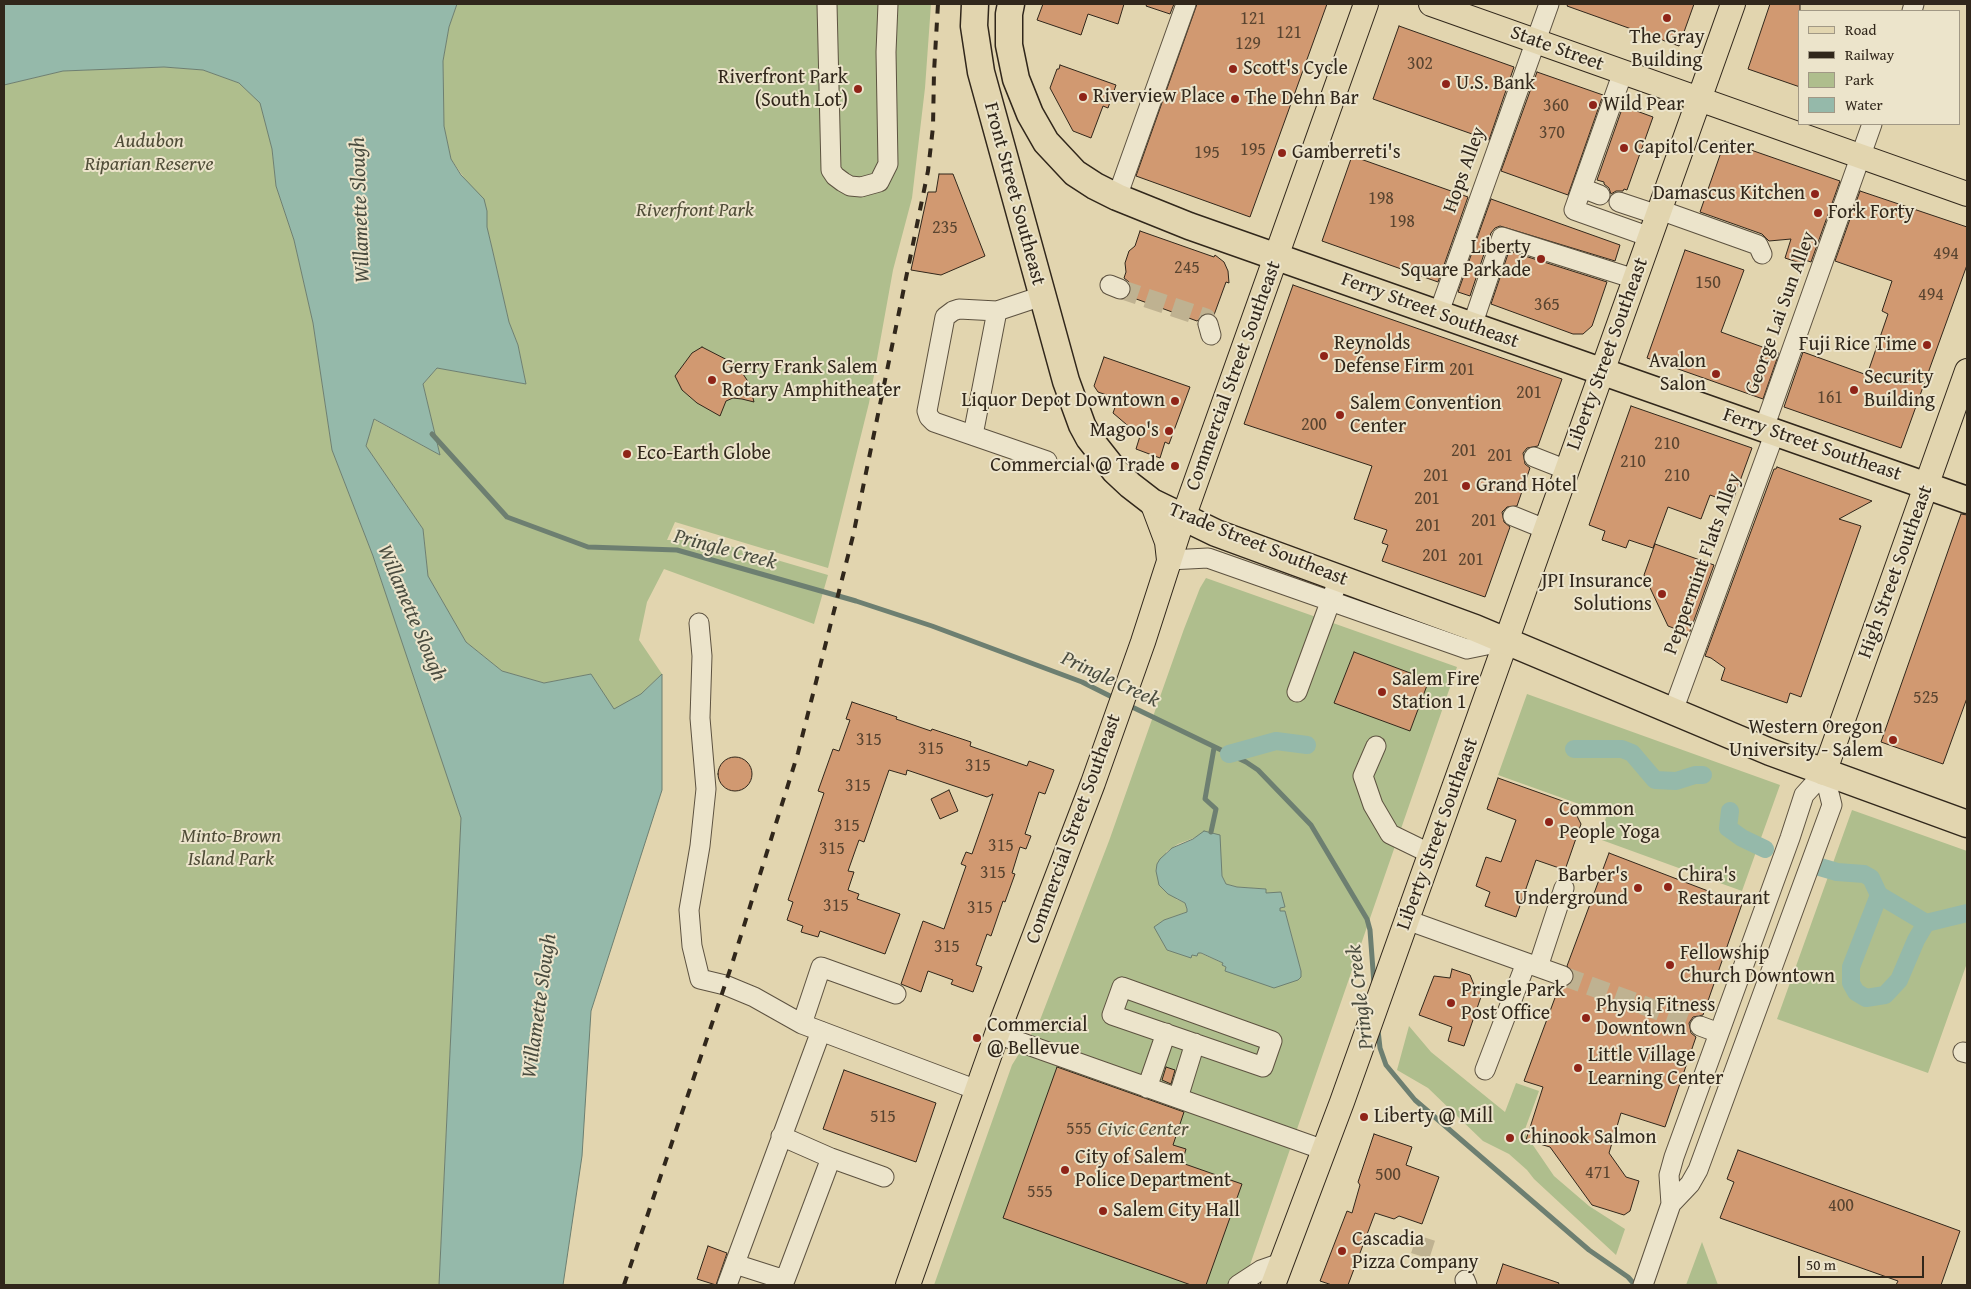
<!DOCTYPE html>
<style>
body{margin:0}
#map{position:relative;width:1971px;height:1289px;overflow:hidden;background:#e2d5af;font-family:"Gentium Book Plus",serif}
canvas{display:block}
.frame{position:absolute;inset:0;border:5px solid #31271b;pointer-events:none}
.legend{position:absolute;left:1798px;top:10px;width:162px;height:115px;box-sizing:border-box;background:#ece4cb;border:1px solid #a19885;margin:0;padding:6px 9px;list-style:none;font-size:15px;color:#31271b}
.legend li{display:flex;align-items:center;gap:10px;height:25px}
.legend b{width:25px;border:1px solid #a19885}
.scale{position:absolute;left:1798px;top:1256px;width:126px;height:22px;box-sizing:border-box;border:2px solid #31271b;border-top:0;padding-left:6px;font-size:15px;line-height:18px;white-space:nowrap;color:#31271b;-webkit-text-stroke:4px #ece4cb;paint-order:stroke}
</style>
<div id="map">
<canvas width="1971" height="1289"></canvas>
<div class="frame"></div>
<ul class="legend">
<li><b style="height:6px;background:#e2d5af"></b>Road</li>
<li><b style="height:6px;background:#31271b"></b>Railway</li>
<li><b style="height:14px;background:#afbe8d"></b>Park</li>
<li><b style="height:14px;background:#95b9aa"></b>Water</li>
</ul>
<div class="scale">50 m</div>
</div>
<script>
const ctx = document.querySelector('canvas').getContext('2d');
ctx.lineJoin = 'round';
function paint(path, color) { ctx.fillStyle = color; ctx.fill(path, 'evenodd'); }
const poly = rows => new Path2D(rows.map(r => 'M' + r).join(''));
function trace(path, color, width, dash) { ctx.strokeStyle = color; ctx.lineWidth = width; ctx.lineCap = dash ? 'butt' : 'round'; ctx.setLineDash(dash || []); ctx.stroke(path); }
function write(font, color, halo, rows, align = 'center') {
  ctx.font = font + ' "Gentium Book Plus",serif'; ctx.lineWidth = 4; ctx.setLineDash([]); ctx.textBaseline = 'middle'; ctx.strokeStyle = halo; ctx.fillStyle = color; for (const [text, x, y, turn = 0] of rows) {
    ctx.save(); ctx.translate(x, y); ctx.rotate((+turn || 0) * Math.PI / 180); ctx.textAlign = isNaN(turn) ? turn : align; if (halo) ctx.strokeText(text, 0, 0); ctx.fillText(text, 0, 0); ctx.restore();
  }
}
paint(poly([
 [457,4,931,4,925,88,912,198,893,270,869,403,828,568,675,522,667,540,678,540,685,533,828,575,814,624,664,569,647,602,639,640,662,674,641,694,614,710,591,674,544,683,502,671,466,642,428,576,423,529,366,446,373,419,440,455,423,384,437,368,526,384,518,345,509,322,492,248,487,227,487,211,451,159,444,126,443,61,449,27],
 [164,67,203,70,239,83,260,102,272,149,276,186,294,240,313,323,332,450,373,556,461,818,439,1285,4,1285,4,85,63,71],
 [1206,578,1457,667,1243,1285,934,1285,1012,1065,1040,1020,1109,841,1184,629,1200,588],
 [1354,652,1429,680,1410,731,1335,703],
 [1199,836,1221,870,1222,876,1226,884,1237,887,1266,889,1266,893,1285,907,1280,908,1280,911,1285,911,1301,971,1301,977,1225,971,1226,967,1223,963,1202,954,1198,952,1192,954,1167,950,1155,927,1164,920,1187,912,1187,909,1185,903,1176,899,1166,852,1178,844],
 [1527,694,1780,785,1742,891,1599,839,1607,814,1498,775],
 [1852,810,1967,851,1967,963,1928,1073,1777,1019],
 [1409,1026,1431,1052,1505,1112,1516,1083,1539,1091,1524,1132,1554,1176,1589,1206,1625,1229,1616,1255,1534,1179,1527,1170,1509,1154,1483,1141,1428,1088,1397,1070],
 [1702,1242,1718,1285,1686,1285]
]), '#afbe8d');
const water = poly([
 [4,4,457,4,449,27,443,61,444,126,451,159,461,175,484,199,487,211,487,227,492,248,509,322,518,345,526,384,437,368,423,384,440,455,374,419,366,446,423,529,428,576,466,642,502,671,544,683,591,674,614,709,641,694,662,674,662,790,591,1011,582,1156,563,1285,439,1285,461,818,373,556,332,450,313,323,294,240,276,186,272,149,260,103,239,83,203,70,164,67,63,71,4,85,4,4],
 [1204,831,1220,835,1222,876,1226,884,1237,887,1266,889,1266,893,1281,892,1285,907,1280,908,1280,911,1285,911,1301,971,1301,977,1298,980,1274,988,1225,971,1226,967,1222,965,1223,963,1201,953,1198,953,1197,956,1192,955,1191,958,1167,950,1154,927,1164,920,1187,912,1187,909,1185,903,1168,894,1159,885,1156,871,1157,864,1160,859,1172,848,1193,839,1204,831]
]);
paint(water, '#95b9aa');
trace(water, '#6d7f71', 1);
trace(poly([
 [432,434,507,517,588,547,677,550,856,601,932,626,1082,682,1116,699],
 [1128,705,1246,762,1258,770,1311,825,1367,919,1370,930,1374,984],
 [1211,832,1216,809,1205,799,1214,748],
 [1378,1030,1380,1048,1386,1065,1415,1100,1589,1250,1628,1277,1635,1285]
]), '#6d7f71', 5);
trace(poly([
 [1574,749,1622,749,1632,753,1655,780,1676,781,1695,775,1703,775],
 [1229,754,1276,741,1307,745],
 [1730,811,1728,828,1742,838,1765,849],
 [1820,867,1837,872,1864,874,1871,878,1879,895,1851,967,1851,983,1856,992,1866,998,1885,995,1899,980,1916,940,1926,923,1967,913],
 [1879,895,1926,923]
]), '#95b9aa', 18);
const building = poly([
 [1043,4,1124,4,1118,24,1088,14,1081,35,1037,20,1043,4],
 [1147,4,1174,4,1170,14,1146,6,1147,4],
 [1197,4,1327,4,1250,217,1136,176,1197,4],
 [1568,4,1694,4,1679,46,1567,6,1568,4],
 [1770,4,1800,4,1800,87,1748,69,1770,4],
 [1399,26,1514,67,1489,140,1373,99,1399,26],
 [1060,65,1116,85,1108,108,1103,106,1091,138,1073,131,1050,88,1057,69,1059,69,1060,65],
 [1537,72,1603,95,1568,195,1501,171,1537,72],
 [1623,106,1653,117,1627,190,1624,189,1623,191,1616,191,1611,194,1609,188,1604,184,1604,182,1597,180,1623,106],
 [1725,141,1840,181,1811,262,1805,260,1803,264,1785,258,1791,239,1769,241,1762,234,1700,212,1725,141],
 [1352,156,1468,197,1438,282,1322,241,1352,156],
 [939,174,953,174,985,256,941,275,911,270,928,192,936,192,939,174],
 [1860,191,1967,227,1967,265,1901,448,1784,407,1803,352,1867,375,1888,314,1882,311,1892,281,1835,261,1860,191],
 [1491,199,1620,245,1615,261,1500,226,1495,228,1491,233,1470,296,1458,292,1491,199],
 [1140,231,1214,257,1215,255,1224,262,1228,271,1229,283,1226,282,1214,315,1205,313,1197,321,1128,296,1131,288,1129,282,1124,278,1126,272,1125,263,1129,251,1135,246,1140,231],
 [1685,250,1744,270,1721,332,1779,353,1763,399,1647,358,1685,250],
 [1509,251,1607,282,1592,326,1583,334,1573,334,1491,304,1509,251],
 [1293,285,1562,379,1538,446,1527,448,1523,453,1525,464,1530,468,1517,506,1507,507,1502,512,1504,522,1510,527,1485,597,1382,561,1388,545,1382,543,1387,530,1354,519,1372,466,1244,424,1293,285],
 [702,347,737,365,749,383,754,402,742,399,733,398,726,401,720,416,697,403,682,390,675,376,692,353,702,347],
 [1104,357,1190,387,1169,444,1165,442,1160,458,1136,449,1140,436,1113,413,1118,399,1098,392,1094,386,1104,357],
 [1631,406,1752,448,1732,503,1710,495,1701,519,1668,507,1653,548,1629,540,1626,548,1602,540,1605,531,1589,525,1631,406],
 [1777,467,1872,501,1839,519,1861,526,1801,697,1790,693,1787,703,1721,680,1725,668,1711,658,1705,656,1774,469,1776,469,1777,467],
 [1961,514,1967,515,1967,698,1943,764,1881,742,1961,514],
 [1655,544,1714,565,1689,634,1668,626,1644,575,1655,544],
 [1354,652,1429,680,1410,731,1334,703,1354,652],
 [852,702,897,717,896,719,931,731,932,729,971,742,970,746,1027,766,1029,761,1054,770,1045,794,1039,792,1025,834,1031,836,1026,849,1020,847,1012,873,1015,874,1005,902,1003,901,991,936,987,934,976,965,982,967,973,992,951,984,953,980,928,971,921,992,901,984,923,921,944,929,966,866,961,864,966,852,972,854,993,794,987,797,907,770,906,775,889,770,864,842,859,840,848,871,854,872,848,890,859,894,857,899,900,914,885,954,820,931,818,937,801,932,803,926,787,920,793,902,788,900,824,793,818,791,833,749,839,751,850,720,846,719,852,702],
 '718 774a17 17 0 1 1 34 0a17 17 0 1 1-34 0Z',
 [1498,778,1571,804,1581,824,1565,870,1536,860,1516,917,1485,906,1490,892,1476,886,1486,857,1501,862,1516,820,1487,809,1498,778],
 [949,790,958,811,940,819,931,799,949,790],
 [1609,853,1742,904,1703,1015,1693,1017,1689,1023,1691,1033,1696,1037,1665,1127,1621,1113,1609,1153,1626,1177,1639,1181,1630,1211,1624,1215,1592,1205,1550,1147,1526,1140,1543,1087,1524,1081,1559,987,1565,987,1573,980,1574,974,1567,966,1609,853],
 [1452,969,1470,975,1475,987,1483,991,1464,1046,1448,1041,1452,1027,1419,1015,1434,976,1450,978,1452,969],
 [1057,1067,1184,1112,1173,1145,1186,1149,1182,1163,1242,1184,1206,1285,1191,1285,1003,1218,1057,1067],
 [1166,1067,1175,1070,1171,1084,1162,1080,1166,1067],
 [844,1070,936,1103,916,1162,823,1129,844,1070],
 [1374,1134,1412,1147,1406,1165,1439,1177,1422,1224,1399,1216,1394,1219,1375,1213,1348,1285,1332,1285,1320,1281,1347,1211,1352,1213,1360,1185,1358,1182,1374,1134],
 [1738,1150,1960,1231,1941,1285,1896,1285,1898,1281,1720,1218,1734,1182,1727,1179,1738,1150],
 [708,1246,727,1253,716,1285,697,1279,708,1246],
 [1503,1264,1559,1283,1558,1285,1496,1285,1503,1264]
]);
paint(building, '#d19971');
trace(building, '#31271b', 1);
trace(poly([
 [1120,289,1206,318,1208,324],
 [1563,976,1700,1026],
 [1414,1244,1436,1251]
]), '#bfb291', 19, [19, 9]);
const minor = poly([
 [827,4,831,170,835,176,843,182,850,186,861,187,879,182,888,164,886,52,888,4],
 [1912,11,1914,4],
 [1623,72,1574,210,1650,237],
 [1582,188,1600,195],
 [1117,197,1186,4],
 [1619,202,1658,215],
 [1660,210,1758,245,1762,254],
 [1110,285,1120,289],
 [1042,296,997,311,959,309,953,311,945,317,927,411,929,417,934,422,1047,461],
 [1438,315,1549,4],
 [1208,324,1211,335],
 [1472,326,1502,237,1635,279],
 [1764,428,1872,124],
 [973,435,997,311],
 [1534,457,1567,470],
 [1513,516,1545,529],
 [1169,560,1208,558,1467,649,1506,641],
 [699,623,702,656,700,718,706,789,700,846,689,910,692,946,700,979,725,985,754,997,802,1024,977,1090],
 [1297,692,1335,589],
 [1673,711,1775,432],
 [1376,746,1363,776,1373,805,1390,834,1431,854],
 [1407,920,1563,976],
 [1538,967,1564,888],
 [1122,987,1272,1041,1263,1067,1112,1015,1122,987],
 [802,1024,821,967,896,994],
 [1700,1026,1719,1033],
 [997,1034,1324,1150],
 [1963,1052,1967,1053],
 [1485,1070,1526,963],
 [1147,1088,1166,1033],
 [1178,1098,1195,1043],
 [831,1158,884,1177],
 [1671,1204,1690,1184,1698,1170,1832,805,1824,773],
 [735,1264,785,1280,831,1158,781,1136],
 [1465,1280,1467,1285],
 [727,1285,821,1031],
 [1238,1285,1261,1270,1281,1263],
 [1643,1285,1671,1204,1669,1175,1674,1157,1790,838,1804,795,1824,773]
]);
const major = poly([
 [1431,4,1967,194],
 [1152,502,1167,542,1169,560],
 [1824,773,1967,371],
 [908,1285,997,1034,1093,783,1143,642,1183,518,1366,4],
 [1273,1285,1342,1102,1733,4]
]);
const highway = poly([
 [975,4,974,26,981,72,1066,381,1082,425,1089,438,1115,471,1130,485,1152,502,1216,533,1475,628,1770,752,1967,824],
 [1011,4,1009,14,1009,45,1016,79,1030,114,1046,142,1075,173,1095,186,1117,197,1189,226,1967,500]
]);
trace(minor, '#5d5240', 21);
trace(major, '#31271b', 26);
trace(highway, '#31271b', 29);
trace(minor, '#ece4cb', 19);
trace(major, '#e2d5af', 24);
trace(highway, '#e2d5af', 26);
trace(poly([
 [624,1285,732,964,798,753,853,536,928,171,933,127,934,72,938,4]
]), '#31271b', 4, [9, 9]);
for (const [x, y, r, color] of [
 [1667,18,5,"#8f2418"],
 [1233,69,5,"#8f2418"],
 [1446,84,5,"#8f2418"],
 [858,89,5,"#8f2418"],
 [1083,97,5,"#8f2418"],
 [1235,99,5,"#8f2418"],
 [1593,105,5,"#8f2418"],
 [1624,148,5,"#8f2418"],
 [1282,153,5,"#8f2418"],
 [1815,194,5,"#8f2418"],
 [1818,213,5,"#8f2418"],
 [1541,259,5,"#8f2418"],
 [1927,345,5,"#8f2418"],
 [1324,356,5,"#8f2418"],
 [1716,374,5,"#8f2418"],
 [712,380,5,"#8f2418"],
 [1854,390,5,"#8f2418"],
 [1175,401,5,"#8f2418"],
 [1340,415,5,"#8f2418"],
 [1169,431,5,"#8f2418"],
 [627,454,5,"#8f2418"],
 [1175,466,5,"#8f2418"],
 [1466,486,5,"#8f2418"],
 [1662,594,5,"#8f2418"],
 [1382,692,5,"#8f2418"],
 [1893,740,5,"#8f2418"],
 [1549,822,5,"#8f2418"],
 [1668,887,5,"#8f2418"],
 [1638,888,5,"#8f2418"],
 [1670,965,5,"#8f2418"],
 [1451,1003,5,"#8f2418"],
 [1586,1018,5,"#8f2418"],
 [977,1038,5,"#8f2418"],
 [1578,1068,5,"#8f2418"],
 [1364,1117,5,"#8f2418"],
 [1510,1138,5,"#8f2418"],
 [1065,1170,5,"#8f2418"],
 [1103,1211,5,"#8f2418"],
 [1342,1251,5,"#8f2418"]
]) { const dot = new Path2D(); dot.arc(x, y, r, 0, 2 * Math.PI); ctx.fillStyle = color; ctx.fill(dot); trace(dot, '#ece4cb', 2); }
write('18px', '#594430', null, [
 ["121",1253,19],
 ["121",1289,33],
 ["129",1248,44],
 ["302",1420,64],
 ["360",1556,106],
 ["370",1552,133],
 ["195",1253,150],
 ["195",1207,153],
 ["198",1381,199],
 ["198",1402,222],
 ["235",945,228],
 ["494",1946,254],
 ["245",1187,268],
 ["150",1708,283],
 ["494",1931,295],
 ["365",1547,305],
 ["201",1462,370],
 ["201",1529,393],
 ["161",1830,398],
 ["200",1314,425],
 ["210",1667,444],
 ["201",1464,451],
 ["201",1500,456],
 ["210",1633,462],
 ["201",1436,476],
 ["210",1677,476],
 ["201",1427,499],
 ["201",1484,521],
 ["201",1428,526],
 ["201",1435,556],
 ["201",1471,560],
 ["525",1926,698],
 ["315",869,740],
 ["315",931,749],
 ["315",978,766],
 ["315",858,786],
 ["315",847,826],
 ["315",1001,846],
 ["315",832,849],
 ["315",993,873],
 ["315",836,906],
 ["315",980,908],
 ["315",947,947],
 ["515",883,1117],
 ["555",1079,1129],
 ["471",1598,1173],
 ["500",1388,1175],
 ["555",1040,1192],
 ["400",1841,1206]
]);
write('20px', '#31271b', '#ece4cb', [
 ["The Gray",1667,38,"center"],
 ["Building",1667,61,"center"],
 ["Scott's Cycle",1243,69],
 ["Riverfront Park",848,78,"right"],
 ["(South Lot)",848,101,"right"],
 ["U.S. Bank",1456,84],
 ["Riverview Place",1093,97],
 ["The Dehn Bar",1245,99],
 ["Wild Pear",1603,105],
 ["Capitol Center",1634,148],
 ["Gamberreti's",1292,153],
 ["Damascus Kitchen",1805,194,"right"],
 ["Fork Forty",1828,213],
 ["Liberty",1531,248,"right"],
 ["Square Parkade",1531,271,"right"],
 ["Reynolds",1334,344],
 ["Defense Firm",1334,367],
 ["Fuji Rice Time",1917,345,"right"],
 ["Avalon",1706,362,"right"],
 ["Salon",1706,385,"right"],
 ["Gerry Frank Salem",722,368],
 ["Rotary Amphitheater",722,391],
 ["Security",1864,378],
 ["Building",1864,401],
 ["Liquor Depot Downtown",1165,401,"right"],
 ["Salem Convention",1350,404],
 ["Center",1350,427],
 ["Magoo's",1159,431,"right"],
 ["Eco-Earth Globe",637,454],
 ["Commercial @ Trade",1165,466,"right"],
 ["Grand Hotel",1476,486],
 ["JPI Insurance",1652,582,"right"],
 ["Solutions",1652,605,"right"],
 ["Salem Fire",1392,680],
 ["Station 1",1392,703],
 ["Western Oregon",1883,728,"right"],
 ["University - Salem",1883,751,"right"],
 ["Common",1559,810],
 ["People Yoga",1559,833],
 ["Barber's",1628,876,"right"],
 ["Underground",1628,899,"right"],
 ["Chira's",1678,876],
 ["Restaurant",1678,899],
 ["Fellowship",1680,954],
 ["Church Downtown",1680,977],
 ["Pringle Park",1461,991],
 ["Post Office",1461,1014],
 ["Physiq Fitness",1596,1006],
 ["Downtown",1596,1029],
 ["Commercial",987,1026],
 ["@ Bellevue",987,1049],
 ["Little Village",1588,1056],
 ["Learning Center",1588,1079],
 ["Liberty @ Mill",1374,1117],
 ["Chinook Salmon",1520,1138],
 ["City of Salem",1075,1158],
 ["Police Department",1075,1181],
 ["Salem City Hall",1113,1211],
 ["Cascadia",1352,1240],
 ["Pizza Company",1352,1263]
], 'left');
write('20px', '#31271b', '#ece4cb', [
 ["State Street",1557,49,20],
 ["Hops Alley",1465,170,-70],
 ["Front Street Southeast",1014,194,75],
 ["Ferry Street Southeast",1430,311,20],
 ["George Lai Sun Alley",1781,313,-70],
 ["Liberty Street Southeast",1608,354,-70],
 ["Commercial Street Southeast",1234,376,-70],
 ["Ferry Street Southeast",1812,445,19],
 ["Trade Street Southeast",1258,545,22],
 ["Peppermint Flats Alley",1703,564,-70],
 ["High Street Southeast",1896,572,-70],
 ["Commercial Street Southeast",1074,829,-70],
 ["Liberty Street Southeast",1438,834,-70]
]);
write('italic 20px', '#504d38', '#ece4cb', [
 ["Audubon",149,142],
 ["Riparian Reserve",149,165],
 ["Riverfront Park",695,211],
 ["Minto-Brown",231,837],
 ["Island Park",231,860],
 ["Civic Center",1143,1130]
]);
write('italic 21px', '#4a4c3f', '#ece4cb', [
 ["Willamette Slough",361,210,-92],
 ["Pringle Creek",725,550,15],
 ["Willamette Slough",411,613,67],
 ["Pringle Creek",1110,680,25],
 ["Pringle Creek",1361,997,-97],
 ["Willamette Slough",540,1006,-82]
]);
</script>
